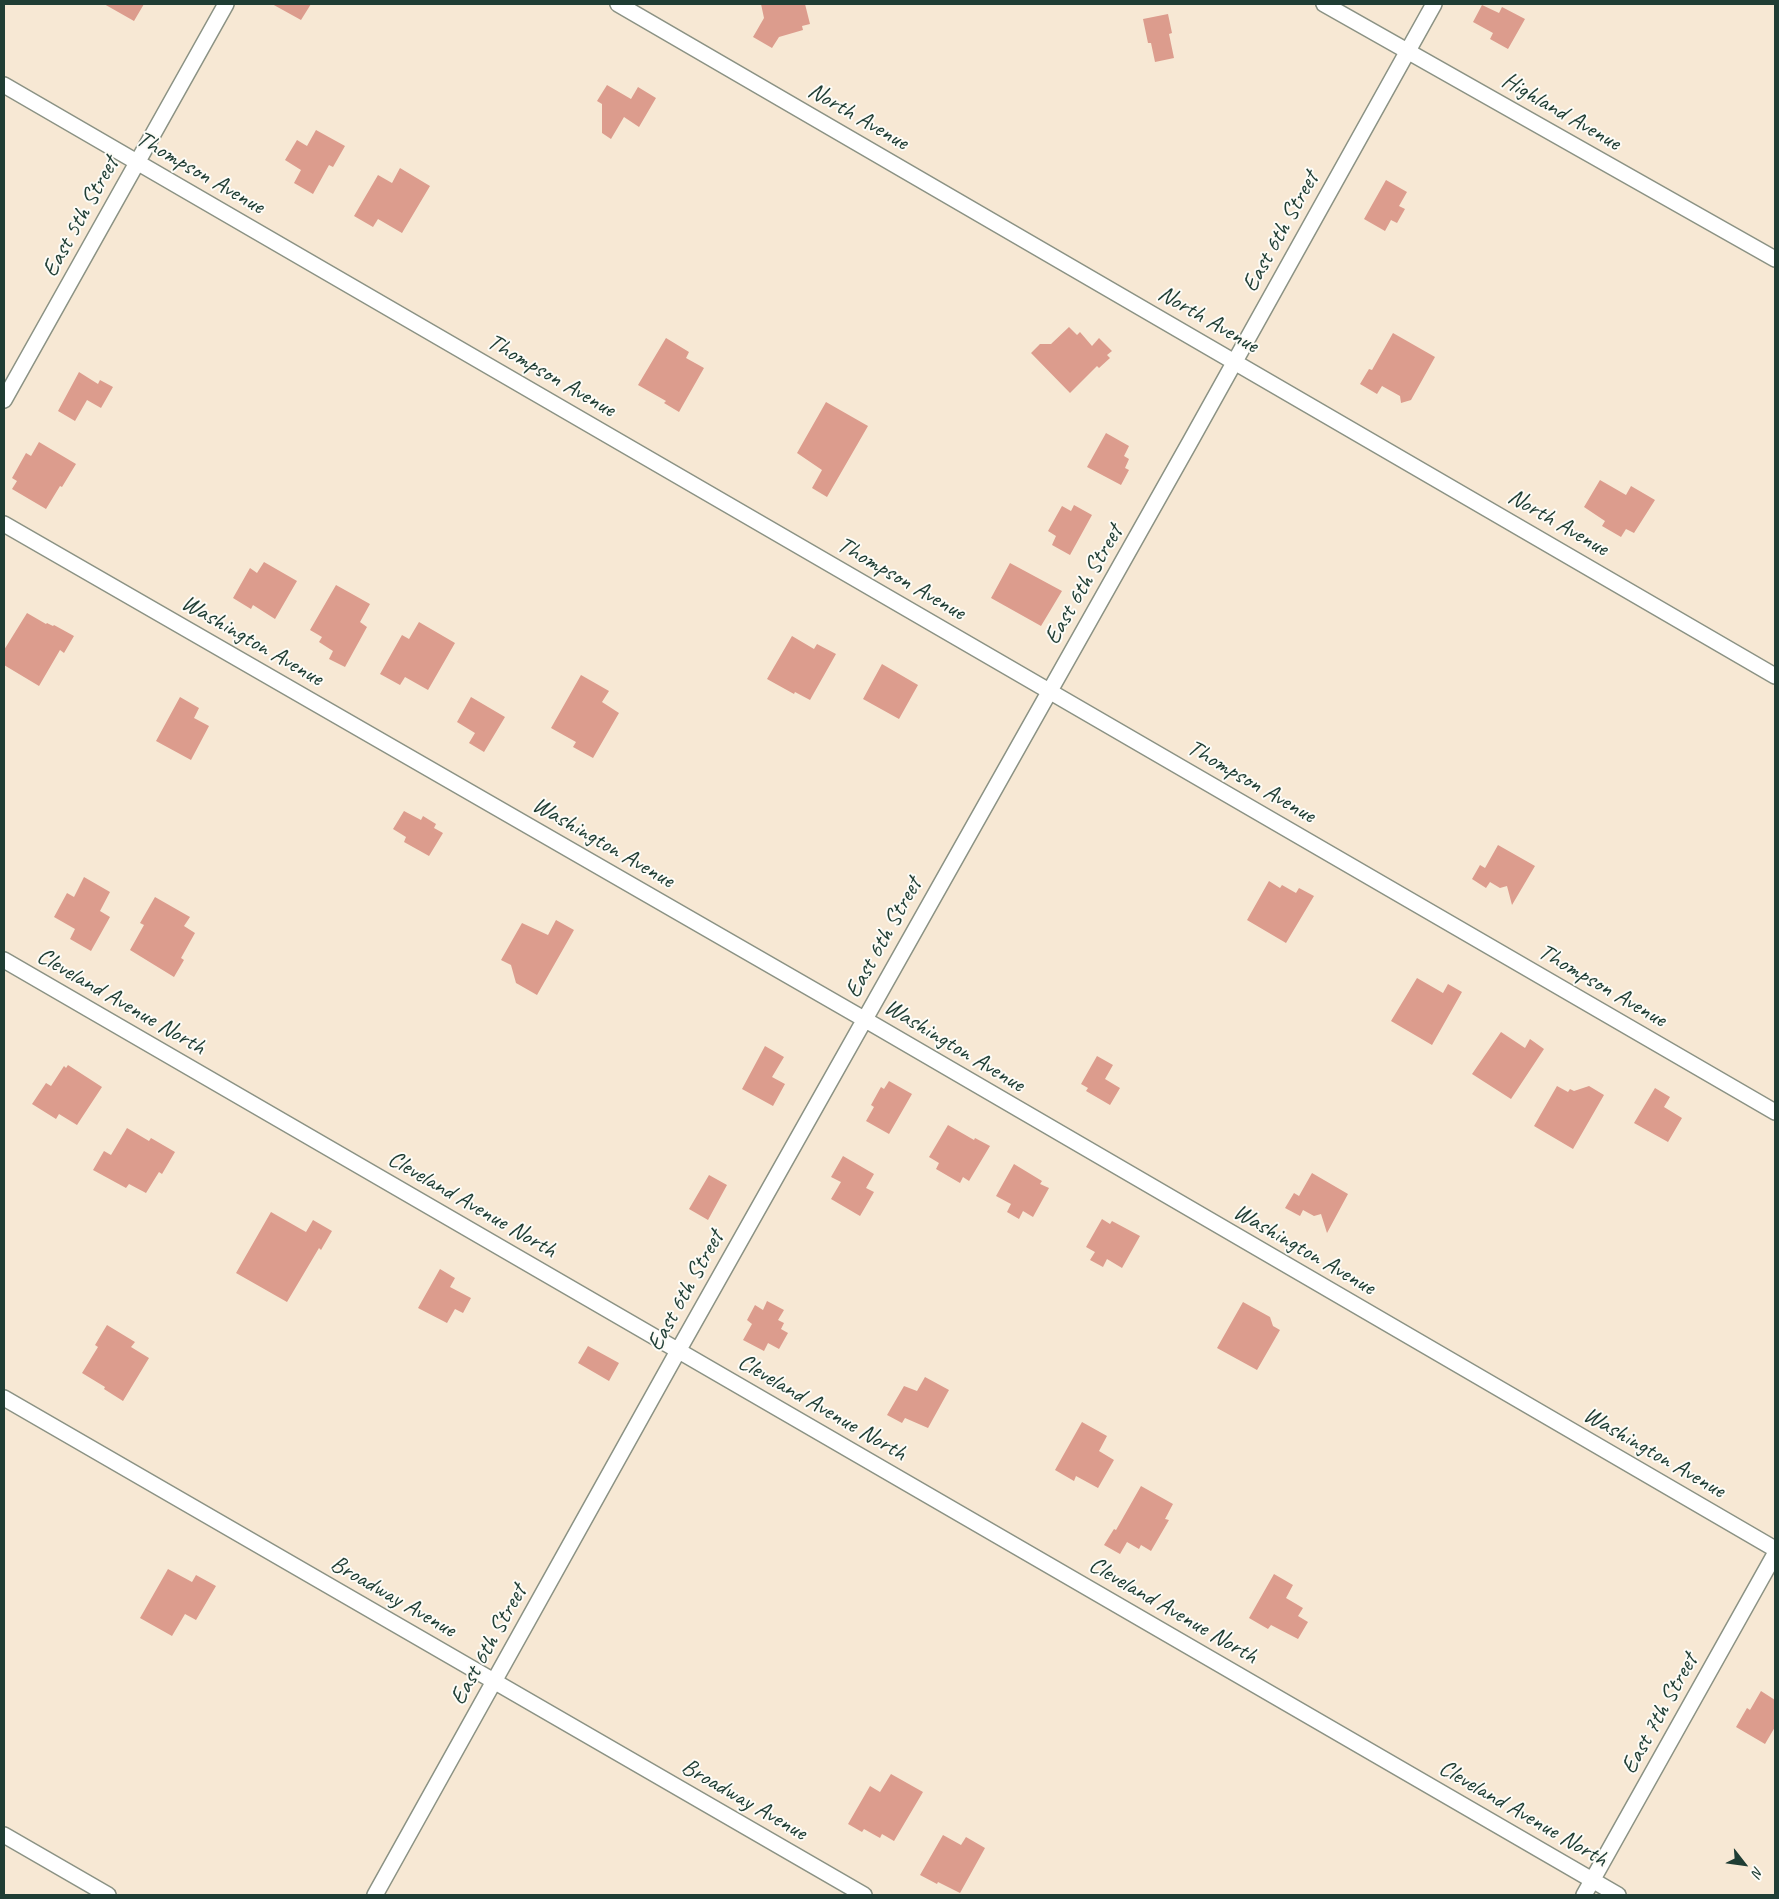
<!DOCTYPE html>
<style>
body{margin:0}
#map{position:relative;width:1779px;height:1899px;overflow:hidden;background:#f7e8d4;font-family:Caveat,sans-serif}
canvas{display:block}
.frame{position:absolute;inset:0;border:5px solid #1f3d34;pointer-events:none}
.north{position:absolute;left:1719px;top:1839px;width:50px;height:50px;-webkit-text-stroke:4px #fdfcf7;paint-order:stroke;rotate:120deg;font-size:14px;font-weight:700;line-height:20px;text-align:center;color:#1f3d34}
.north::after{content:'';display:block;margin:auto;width:18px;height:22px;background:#1f3d34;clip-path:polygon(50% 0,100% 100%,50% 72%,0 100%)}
</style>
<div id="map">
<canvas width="1779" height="1899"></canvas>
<div class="frame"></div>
<div class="north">N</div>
</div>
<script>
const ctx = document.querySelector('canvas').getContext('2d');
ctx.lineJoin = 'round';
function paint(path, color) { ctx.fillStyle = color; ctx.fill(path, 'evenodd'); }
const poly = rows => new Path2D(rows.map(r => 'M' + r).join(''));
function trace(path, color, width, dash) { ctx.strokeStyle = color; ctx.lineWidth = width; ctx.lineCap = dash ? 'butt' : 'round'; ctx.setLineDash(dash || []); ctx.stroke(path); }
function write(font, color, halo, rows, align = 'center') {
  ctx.font = font + ' Caveat,sans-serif'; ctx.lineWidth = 4; ctx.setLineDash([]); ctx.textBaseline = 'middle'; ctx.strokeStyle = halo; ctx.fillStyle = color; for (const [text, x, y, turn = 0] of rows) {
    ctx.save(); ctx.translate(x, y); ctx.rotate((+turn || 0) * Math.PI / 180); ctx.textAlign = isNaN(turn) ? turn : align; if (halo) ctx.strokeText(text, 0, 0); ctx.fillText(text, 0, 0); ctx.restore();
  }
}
paint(poly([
 [104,4,144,4,134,21],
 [272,4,311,4,301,20],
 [761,4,805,4,810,24,802,26,803,30,779,37,772,48,753,37,764,18],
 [1482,5,1499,13,1502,7,1525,19,1508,49,1490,39,1493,33,1473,22],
 [1168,14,1172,33,1169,34,1174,58,1155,62,1151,43,1148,43,1143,19],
 [607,85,631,99,638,87,656,98,639,127,624,117,611,139,602,133,602,104,597,101],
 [316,130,345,146,333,167,329,165,313,194,294,183,301,170,285,160,297,140,307,146],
 [400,168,430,186,402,233,378,219,373,227,354,216,378,175,392,183],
 [1386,180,1407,192,1399,206,1405,209,1397,223,1391,220,1385,231,1364,219],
 [1069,327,1077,335,1080,332,1092,346,1099,338,1112,351,1107,355,1110,358,1099,368,1097,366,1070,393,1031,353,1040,344,1051,344],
 [1393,333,1435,357,1411,400,1401,403,1400,396,1382,386,1377,394,1360,384,1369,369,1372,370],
 [666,338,689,352,686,358,704,368,679,412,664,403,666,401,638,385],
 [79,372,98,384,100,380,113,387,101,408,87,400,75,421,58,411],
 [826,402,868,426,827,497,812,488,822,470,797,453],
 [1106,433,1129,446,1124,456,1129,459,1125,468,1129,470,1121,485,1087,467],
 [39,442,76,464,62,487,60,486,46,509,12,489,17,481,12,478,26,453,31,456],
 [1600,480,1626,495,1631,486,1655,500,1634,533,1626,529,1621,537,1602,526,1605,521,1584,507],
 [1074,505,1092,515,1070,555,1052,545,1056,536,1048,531,1062,506,1071,511],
 [264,562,297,581,275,619,253,605,251,609,233,598,250,568,257,573],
 [1010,563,1062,591,1041,626,991,598],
 [336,585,370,604,360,622,367,627,345,667,329,659,333,651,319,642,322,637,310,630],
 [27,613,46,624,47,623,53,626,54,625,74,636,64,653,60,650,39,686,4,665,4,650],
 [419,622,455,643,428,690,405,677,400,685,380,674,402,635,409,639],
 [792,636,814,649,817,644,836,654,810,700,795,692,794,694,767,679],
 [882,664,918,685,899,719,863,699],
 [581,675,609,691,602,702,619,713,593,758,573,747,576,742,551,728],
 [180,697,199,708,194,718,209,726,191,760,156,741],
 [471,697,505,717,484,752,469,743,475,733,457,722],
 [404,811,421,820,423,816,436,824,434,828,443,833,429,856,404,842,406,837,393,829],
 [1498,845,1535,866,1512,905,1507,886,1500,888,1490,882,1486,888,1472,879,1480,865,1485,868],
 [84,877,110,892,100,911,110,917,91,951,70,939,75,929,54,917,67,893,74,897],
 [1269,881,1280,888,1282,885,1296,893,1299,888,1314,896,1286,943,1247,920],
 [155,897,190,917,184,926,195,933,181,958,184,960,174,977,130,950,144,925,140,923],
 [556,920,574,930,537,995,516,983,511,965,501,960,522,923,548,935],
 [1417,978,1443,993,1448,984,1462,992,1432,1045,1391,1021],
 [1501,1032,1525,1048,1530,1039,1544,1049,1511,1099,1472,1074],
 [765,1046,784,1057,772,1077,785,1084,773,1106,742,1089],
 [1097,1056,1113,1065,1105,1079,1120,1088,1110,1105,1086,1091,1088,1088,1081,1084],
 [68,1065,102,1087,77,1125,59,1114,56,1119,32,1104,46,1083,51,1086,64,1066,66,1068],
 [889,1081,912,1094,889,1134,866,1121,874,1107,871,1105,881,1087,884,1089],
 [1557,1086,1568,1092,1570,1089,1574,1091,1589,1086,1604,1095,1573,1149,1534,1126],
 [1655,1088,1670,1097,1664,1107,1682,1118,1668,1142,1634,1123],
 [948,1125,974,1140,975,1138,990,1146,969,1181,963,1177,960,1183,936,1169,939,1163,929,1157],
 [127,1128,149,1141,151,1138,175,1152,162,1174,159,1172,146,1193,129,1184,126,1188,93,1170,104,1151,111,1155],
 [843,1156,874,1174,866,1188,874,1192,860,1216,831,1199,841,1182,831,1177],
 [1014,1164,1042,1181,1040,1184,1049,1188,1033,1217,1023,1211,1019,1219,1007,1212,1011,1204,996,1196],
 [1312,1173,1348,1194,1327,1233,1321,1214,1314,1216,1303,1210,1300,1216,1285,1208,1294,1193,1299,1196],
 [709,1175,727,1185,708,1220,689,1209],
 [271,1212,306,1232,313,1220,332,1231,321,1250,319,1248,287,1302,236,1273],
 [1102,1219,1110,1224,1112,1221,1140,1236,1122,1268,1107,1259,1103,1267,1090,1260,1095,1252,1086,1247],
 [440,1269,455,1278,450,1287,471,1298,463,1313,455,1309,447,1323,418,1308],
 [767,1301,784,1310,778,1320,784,1323,781,1329,788,1333,779,1349,768,1343,764,1351,743,1340,752,1324,747,1320,755,1305,763,1310],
 [1243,1302,1270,1317,1273,1326,1280,1330,1257,1370,1217,1348],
 [107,1325,135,1342,131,1347,149,1358,123,1401,104,1389,105,1387,82,1373,98,1347,95,1345],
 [588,1346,619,1363,609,1381,578,1363],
 [925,1377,949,1390,928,1428,905,1418,902,1423,887,1415,904,1386,917,1391],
 [1082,1422,1107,1436,1099,1451,1114,1460,1098,1488,1076,1476,1074,1481,1055,1470],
 [1141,1486,1173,1504,1165,1519,1169,1520,1151,1551,1141,1545,1139,1549,1127,1542,1120,1554,1104,1545,1114,1529,1116,1530],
 [168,1569,192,1582,196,1575,216,1586,196,1620,185,1614,172,1636,140,1618],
 [1274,1574,1293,1585,1286,1598,1303,1608,1298,1616,1308,1622,1298,1639,1271,1625,1268,1629,1249,1618],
 [1761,1691,1775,1700,1775,1727,1765,1744,1736,1727,1747,1708,1750,1710],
 [891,1774,923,1792,894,1841,882,1834,880,1838,864,1829,862,1832,848,1824,870,1786,880,1792],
 [943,1835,961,1845,966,1837,985,1848,960,1893,938,1882,937,1884,920,1875]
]), '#dc9c8d');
const street = poly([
 [618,4,1775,676],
 [1324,4,1775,259],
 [4,85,1775,1112],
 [4,400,226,4],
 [4,524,876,1026,1775,1549],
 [4,960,1618,1895],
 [4,1398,864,1895],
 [4,1835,108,1895],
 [375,1895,678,1351,1190,442,1434,4],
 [1584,1895,1775,1554]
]);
trace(street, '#8b9284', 18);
trace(street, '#fff', 15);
write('24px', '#1f3d34', '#fdfcf7', [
 ["Highland Avenue",1561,112,30],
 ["North Avenue",858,117,30],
 ["Thompson Avenue",200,173,30],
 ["East 5th Street",81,217,-61],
 ["East 6th Street",1281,232,-61],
 ["North Avenue",1208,320,30],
 ["Thompson Avenue",551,376,30],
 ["North Avenue",1558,523,30],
 ["Thompson Avenue",901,579,30],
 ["East 6th Street",1084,585,-60],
 ["Washington Avenue",252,641,30],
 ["Thompson Avenue",1251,782,30],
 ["Washington Avenue",603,843,30],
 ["East 6th Street",884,938,-61],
 ["Thompson Avenue",1602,986,30],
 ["Cleveland Avenue North",121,1002,30],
 ["Washington Avenue",954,1046,31],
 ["Cleveland Avenue North",472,1205,30],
 ["Washington Avenue",1304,1250,30],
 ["East 6th Street",686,1291,-61],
 ["Cleveland Avenue North",822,1408,30],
 ["Washington Avenue",1654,1453,30],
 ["Broadway Avenue",393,1597,30],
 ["Cleveland Avenue North",1173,1611,30],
 ["East 6th Street",489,1645,-61],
 ["East 7th Street",1660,1714,-61],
 ["Broadway Avenue",744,1800,30],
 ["Cleveland Avenue North",1523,1814,30]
]);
</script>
